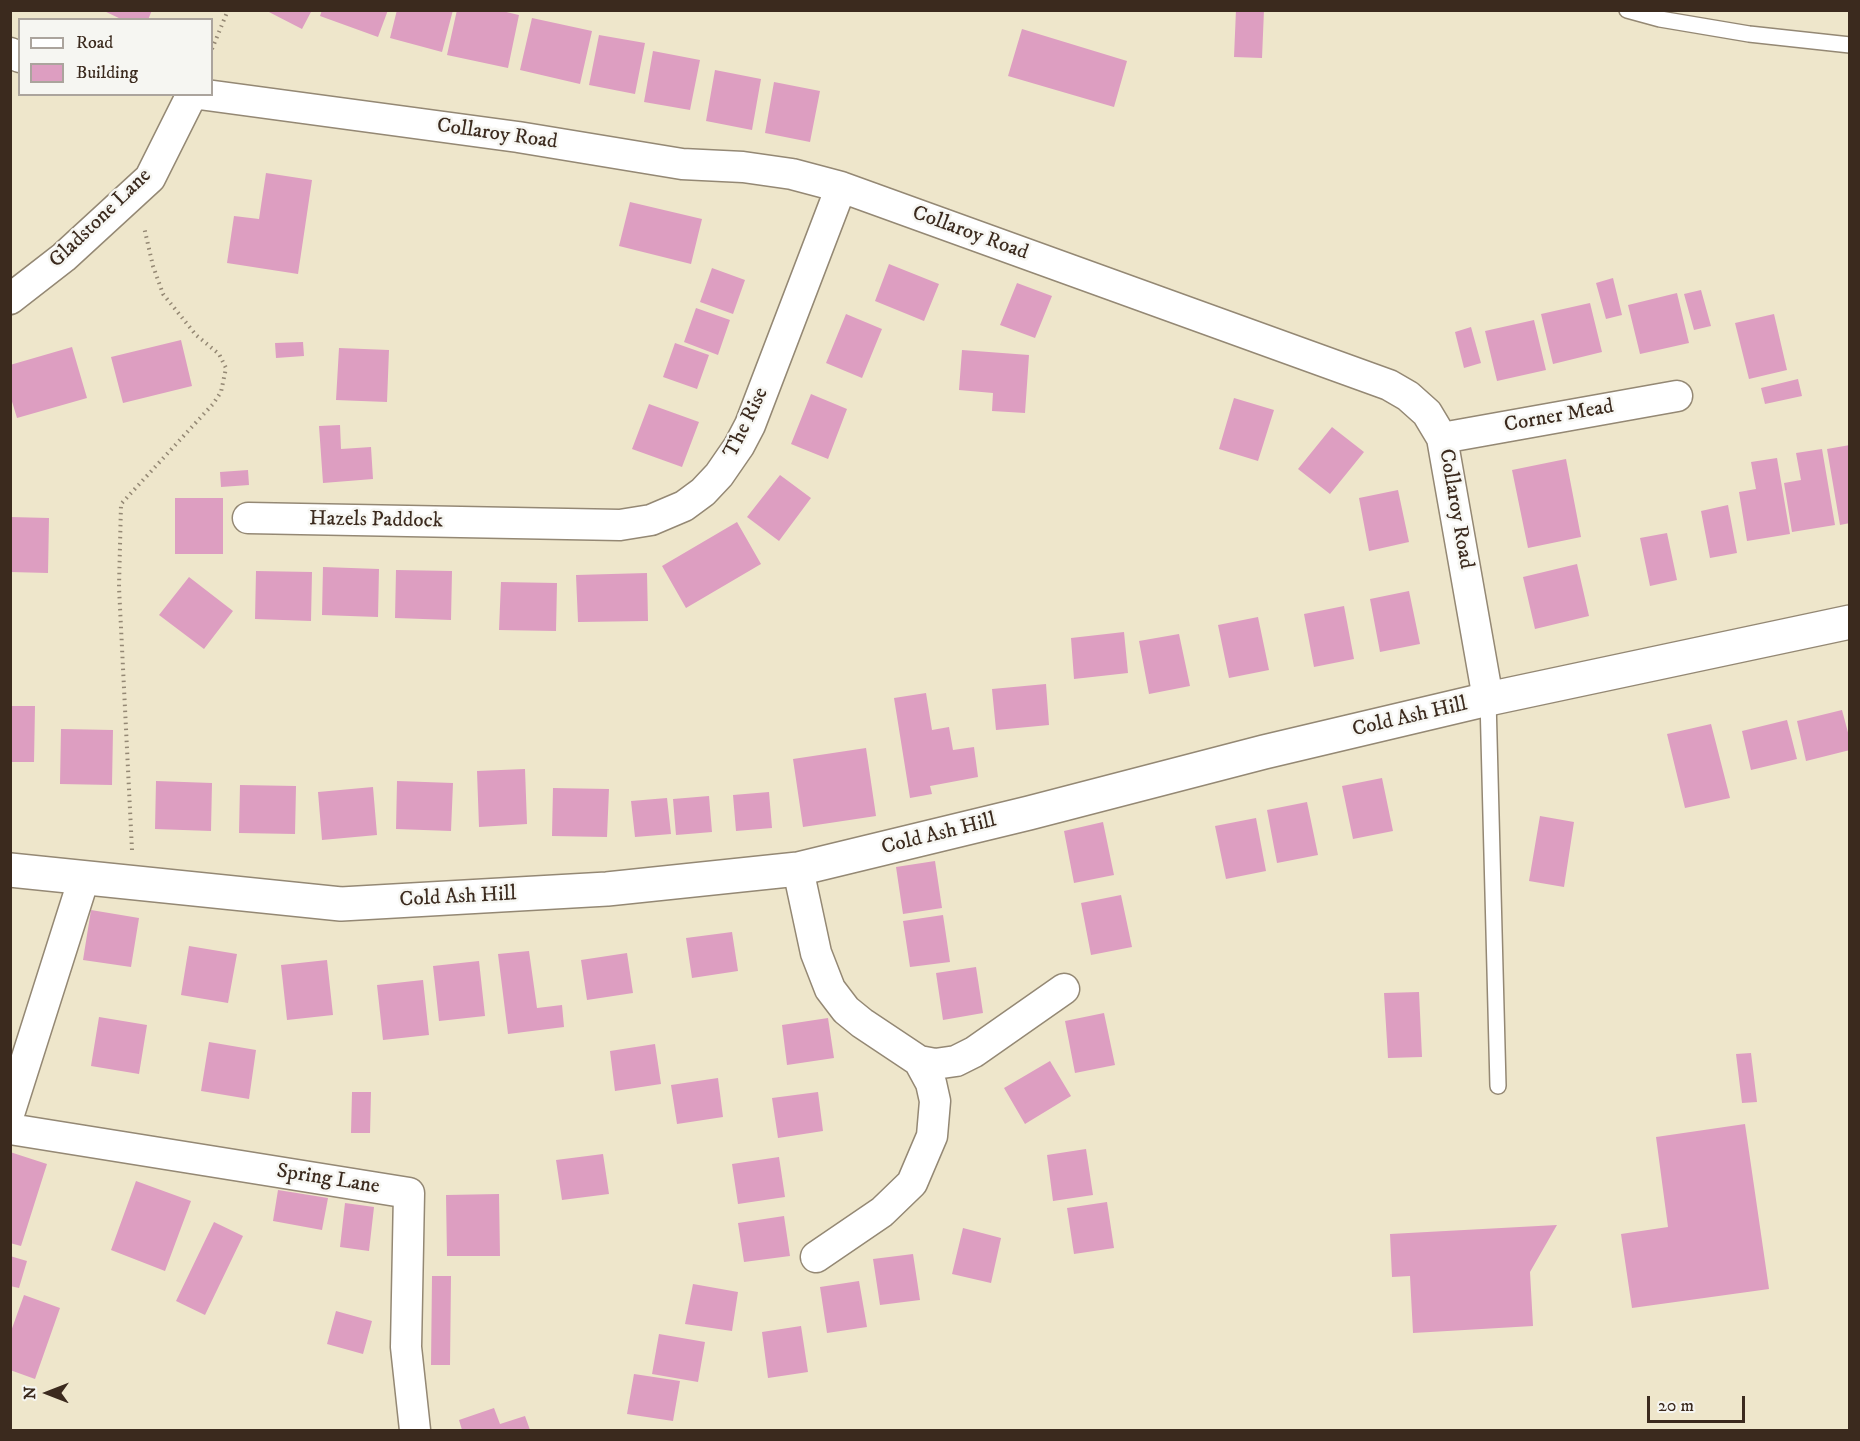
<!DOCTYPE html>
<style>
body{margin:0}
#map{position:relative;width:1860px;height:1441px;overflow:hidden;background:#eee6cb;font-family:"IM FELL DW Pica",serif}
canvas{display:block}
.frame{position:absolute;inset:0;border:12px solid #3b2a1e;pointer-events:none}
.legend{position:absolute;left:18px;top:18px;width:195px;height:78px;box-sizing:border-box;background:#f6f6f2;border:2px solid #aba49d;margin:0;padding:8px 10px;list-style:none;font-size:18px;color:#3b2a1e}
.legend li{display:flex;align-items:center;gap:12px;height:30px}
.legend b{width:30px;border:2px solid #aba49d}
.north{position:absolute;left:18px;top:1363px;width:60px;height:60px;-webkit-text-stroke:4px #f6f6f2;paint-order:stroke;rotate:270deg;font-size:16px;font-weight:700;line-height:24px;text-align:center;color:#3b2a1e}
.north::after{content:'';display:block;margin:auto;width:21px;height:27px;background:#3b2a1e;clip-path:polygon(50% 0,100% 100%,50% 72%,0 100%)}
.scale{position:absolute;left:1647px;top:1396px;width:98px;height:27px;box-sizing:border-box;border:3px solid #3b2a1e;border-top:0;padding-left:8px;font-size:18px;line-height:21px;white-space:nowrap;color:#3b2a1e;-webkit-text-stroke:4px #f6f6f2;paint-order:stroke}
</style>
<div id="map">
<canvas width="1860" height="1441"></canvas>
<div class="frame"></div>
<ul class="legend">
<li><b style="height:8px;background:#fff"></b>Road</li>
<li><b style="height:16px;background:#dd9ec1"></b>Building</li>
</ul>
<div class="north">N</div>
<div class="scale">20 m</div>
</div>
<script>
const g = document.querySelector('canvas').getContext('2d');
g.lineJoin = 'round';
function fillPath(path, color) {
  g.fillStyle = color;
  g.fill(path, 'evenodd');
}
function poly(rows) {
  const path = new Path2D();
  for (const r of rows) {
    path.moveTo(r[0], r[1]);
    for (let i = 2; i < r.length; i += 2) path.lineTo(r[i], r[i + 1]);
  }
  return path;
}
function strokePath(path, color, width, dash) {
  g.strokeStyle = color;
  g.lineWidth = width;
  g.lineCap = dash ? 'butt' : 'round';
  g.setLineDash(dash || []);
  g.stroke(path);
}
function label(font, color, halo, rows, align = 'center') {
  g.font = font + ' "IM FELL DW Pica",serif';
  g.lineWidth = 5;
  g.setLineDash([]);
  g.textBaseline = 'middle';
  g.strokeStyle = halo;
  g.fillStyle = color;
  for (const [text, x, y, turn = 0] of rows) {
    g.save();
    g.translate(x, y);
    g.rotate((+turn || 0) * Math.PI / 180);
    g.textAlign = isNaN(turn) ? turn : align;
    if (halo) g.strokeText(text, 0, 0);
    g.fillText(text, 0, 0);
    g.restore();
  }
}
const building = poly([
 [102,10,152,10,148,20,123,20],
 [265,10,312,10,302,29],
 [322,10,388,10,378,37,320,16],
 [397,10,453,10,442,52,390,38],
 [457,10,498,10,519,15,508,68,447,55],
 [1236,10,1264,10,1262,58,1234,57],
 [532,18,592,31,580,84,520,70],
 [1022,29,1127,61,1114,107,1008,76],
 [599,35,645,43,635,94,589,85],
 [653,51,700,60,690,110,644,102],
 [715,70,761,79,752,130,706,121],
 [774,82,820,91,810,142,765,133],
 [266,173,312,180,298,274,227,263,234,216,259,219],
 [630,202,702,219,691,264,619,246],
 [889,264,939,284,924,321,875,301],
 [712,268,745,280,733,314,700,302],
 [1613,278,1622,315,1606,319,1596,283],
 [1017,283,1052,296,1035,338,1000,325],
 [1701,290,1711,326,1694,330,1684,294],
 [1677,293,1689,343,1640,354,1628,305],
 [1590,303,1602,352,1553,364,1541,314],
 [696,308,730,320,718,355,684,342],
 [846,314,882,329,862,378,826,363],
 [1774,314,1787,370,1749,379,1735,323],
 [1534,320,1546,370,1497,381,1485,331],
 [1471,327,1481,363,1464,368,1455,332],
 [181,340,192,386,123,403,111,357],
 [303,342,304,356,276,358,275,343],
 [675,343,709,355,697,389,663,377],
 [72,347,87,398,17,418,10,395,10,365],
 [339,348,389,350,387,402,336,400],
 [962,350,1029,355,1025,413,992,411,993,393,959,390],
 [1798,379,1802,396,1765,404,1761,388],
 [811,394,847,409,828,459,791,444],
 [1234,398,1274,410,1258,461,1219,449],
 [649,404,699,422,682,467,632,449],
 [340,425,341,449,371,447,373,479,323,483,319,426],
 [1332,427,1364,452,1330,494,1298,469],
 [1850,445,1850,523,1840,525,1827,449],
 [1822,449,1835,525,1792,532,1784,483,1801,480,1796,453],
 [1777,458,1790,534,1747,541,1739,492,1756,489,1751,462],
 [1566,459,1581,537,1528,548,1512,470],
 [248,470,249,485,221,487,220,472],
 [780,475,811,498,779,541,747,517],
 [1398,490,1409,542,1369,551,1359,498],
 [175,498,223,498,223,554,175,554],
 [1728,505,1737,553,1710,558,1701,511],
 [10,517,49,518,48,573,10,572],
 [737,522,761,564,686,608,662,566],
 [1667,533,1677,580,1650,586,1640,538],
 [1577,564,1589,616,1535,629,1523,577],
 [323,567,379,569,378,617,322,615],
 [396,570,452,571,451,620,395,618],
 [256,571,312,572,311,621,255,619],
 [647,573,648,621,578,622,576,575],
 [189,577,233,611,204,649,159,615],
 [501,582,557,583,556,631,499,630],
 [1409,591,1420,644,1380,652,1370,599],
 [1344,606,1354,659,1314,667,1304,614],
 [1258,617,1269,670,1229,678,1218,625],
 [1124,632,1128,673,1074,679,1071,638],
 [1179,634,1190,686,1149,694,1139,641],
 [1046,684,1049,725,996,730,992,689],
 [926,693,932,730,949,727,953,750,974,747,978,777,930,786,932,794,910,798,894,698],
 [10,706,35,706,34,762,10,762],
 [1842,710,1850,740,1850,750,1806,761,1797,721],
 [1787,720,1797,759,1751,770,1742,731],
 [1711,724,1730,798,1685,808,1667,734],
 [61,729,113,730,112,785,60,784],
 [866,748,876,816,803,827,793,759],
 [525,769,527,824,479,827,477,771],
 [1382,778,1393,831,1353,839,1342,786],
 [156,781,212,783,211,831,155,829],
 [397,781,453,783,451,831,396,829],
 [240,785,296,786,295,834,239,833],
 [373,787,377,835,322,840,318,792],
 [553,788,609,789,607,837,552,836],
 [769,792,772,828,736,831,733,795],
 [709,796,712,832,676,835,673,799],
 [667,798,671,834,635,837,631,801],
 [1307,802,1318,855,1277,863,1267,810],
 [1540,816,1574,822,1564,887,1529,881],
 [1256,818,1266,871,1226,879,1215,826],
 [1103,822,1114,875,1074,883,1064,831],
 [935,861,942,908,903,914,896,867],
 [1121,895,1132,947,1091,955,1081,903],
 [91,910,139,918,131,967,83,960],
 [943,915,950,962,910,967,903,921],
 [732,932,738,971,692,978,686,938],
 [189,946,237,954,228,1003,181,995],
 [529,951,537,1008,562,1005,564,1027,508,1034,498,954],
 [627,953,633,993,587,1000,581,960],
 [327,960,333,1015,287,1020,281,965],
 [479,961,485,1016,439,1021,433,966],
 [976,967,983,1013,943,1020,936,973],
 [423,980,429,1035,383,1040,377,985],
 [1419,992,1422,1057,1388,1058,1384,993],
 [1104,1013,1115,1065,1075,1073,1065,1021],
 [99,1017,147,1025,139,1074,91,1066],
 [828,1018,834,1058,787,1065,782,1025],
 [209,1042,256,1050,249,1099,201,1091],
 [655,1044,661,1084,615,1091,610,1051],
 [1751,1053,1757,1102,1742,1103,1736,1054],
 [1050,1061,1071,1096,1025,1124,1004,1088],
 [718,1078,723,1117,677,1124,671,1085],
 [352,1092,371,1092,370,1133,351,1133],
 [818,1092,823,1131,778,1138,772,1098],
 [1745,1124,1769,1289,1632,1308,1621,1234,1668,1227,1656,1137],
 [1086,1149,1093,1195,1053,1201,1047,1155],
 [10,1152,47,1164,21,1246,10,1243],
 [603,1154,609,1194,562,1200,556,1160],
 [779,1157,785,1197,738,1204,732,1164],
 [136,1181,191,1201,165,1271,111,1250],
 [278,1190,328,1198,322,1230,273,1221],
 [499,1194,500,1256,447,1256,446,1195],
 [1107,1202,1114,1248,1074,1254,1067,1208],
 [345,1203,374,1207,369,1251,340,1247],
 [784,1216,790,1256,744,1262,738,1223],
 [214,1222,243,1236,205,1315,176,1301],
 [1557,1225,1530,1272,1533,1326,1413,1333,1410,1276,1392,1277,1390,1234],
 [963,1228,1001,1238,991,1283,952,1274],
 [913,1254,920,1300,880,1305,873,1259],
 [10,1256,27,1261,19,1288,10,1286],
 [432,1276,451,1276,450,1365,431,1365],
 [859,1281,867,1327,827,1333,820,1287],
 [693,1284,738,1292,732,1331,685,1324],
 [24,1295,60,1308,35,1379,10,1370,10,1334],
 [336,1311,372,1321,363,1354,327,1344],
 [801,1326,808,1372,768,1378,762,1332],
 [659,1334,705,1342,698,1382,652,1374],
 [634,1374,680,1381,673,1421,627,1414],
 [494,1408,500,1424,525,1416,530,1430,462,1430,459,1420]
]);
const path = poly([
 [212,49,228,10],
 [132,850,119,587,121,504,213,404,221,392,226,368,219,354,196,335,163,294,153,266,144,227]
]);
const service = poly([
 [1627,10,1660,19,1749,34,1850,45],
 [1488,699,1498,1086]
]);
const minor = poly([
 [10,53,20,57],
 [199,94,518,137,682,164,743,167,792,174,841,187,1389,385,1408,396,1427,413,1442,438,1488,699],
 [10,299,64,257,150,178,192,94],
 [1442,438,1677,396],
 [248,518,620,525,651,520,684,506,703,492,719,475,739,446,750,425,841,187],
 [798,869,816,953,830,989,846,1010,862,1023,919,1061,931,1083,935,1101,932,1136,912,1183,882,1212,816,1257],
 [919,1061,935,1064,956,1061,974,1052,1064,989],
 [10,1111,84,878],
 [10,1129,409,1193,406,1347,415,1430]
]);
const tertiary = poly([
 [10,870,341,904,607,889,798,869,1029,813,1264,752,1488,699,1850,622]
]);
const streetNames = [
 ["Collaroy Road",497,135,8],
 ["Gladstone Lane",101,219,-44],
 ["Collaroy Road",970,234,20],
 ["Corner Mead",1559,417,-10],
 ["The Rise",747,423,-64],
 ["Collaroy Road",1455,509,80],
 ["Hazels Paddock",376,521,1],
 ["Cold Ash Hill",1410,718,-13],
 ["Cold Ash Hill",939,835,-14],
 ["Cold Ash Hill",458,898,-3],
 ["Spring Lane",328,1180,9]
];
fillPath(building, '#dd9ec1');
strokePath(service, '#948874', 18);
strokePath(minor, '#948874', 33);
strokePath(tertiary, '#948874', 36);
strokePath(path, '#948874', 4, [1.5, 4.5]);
strokePath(service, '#fff', 15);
strokePath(minor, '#fff', 30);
strokePath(tertiary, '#fff', 33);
label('21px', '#3b2a1e', '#f6f6f2', streetNames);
</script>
